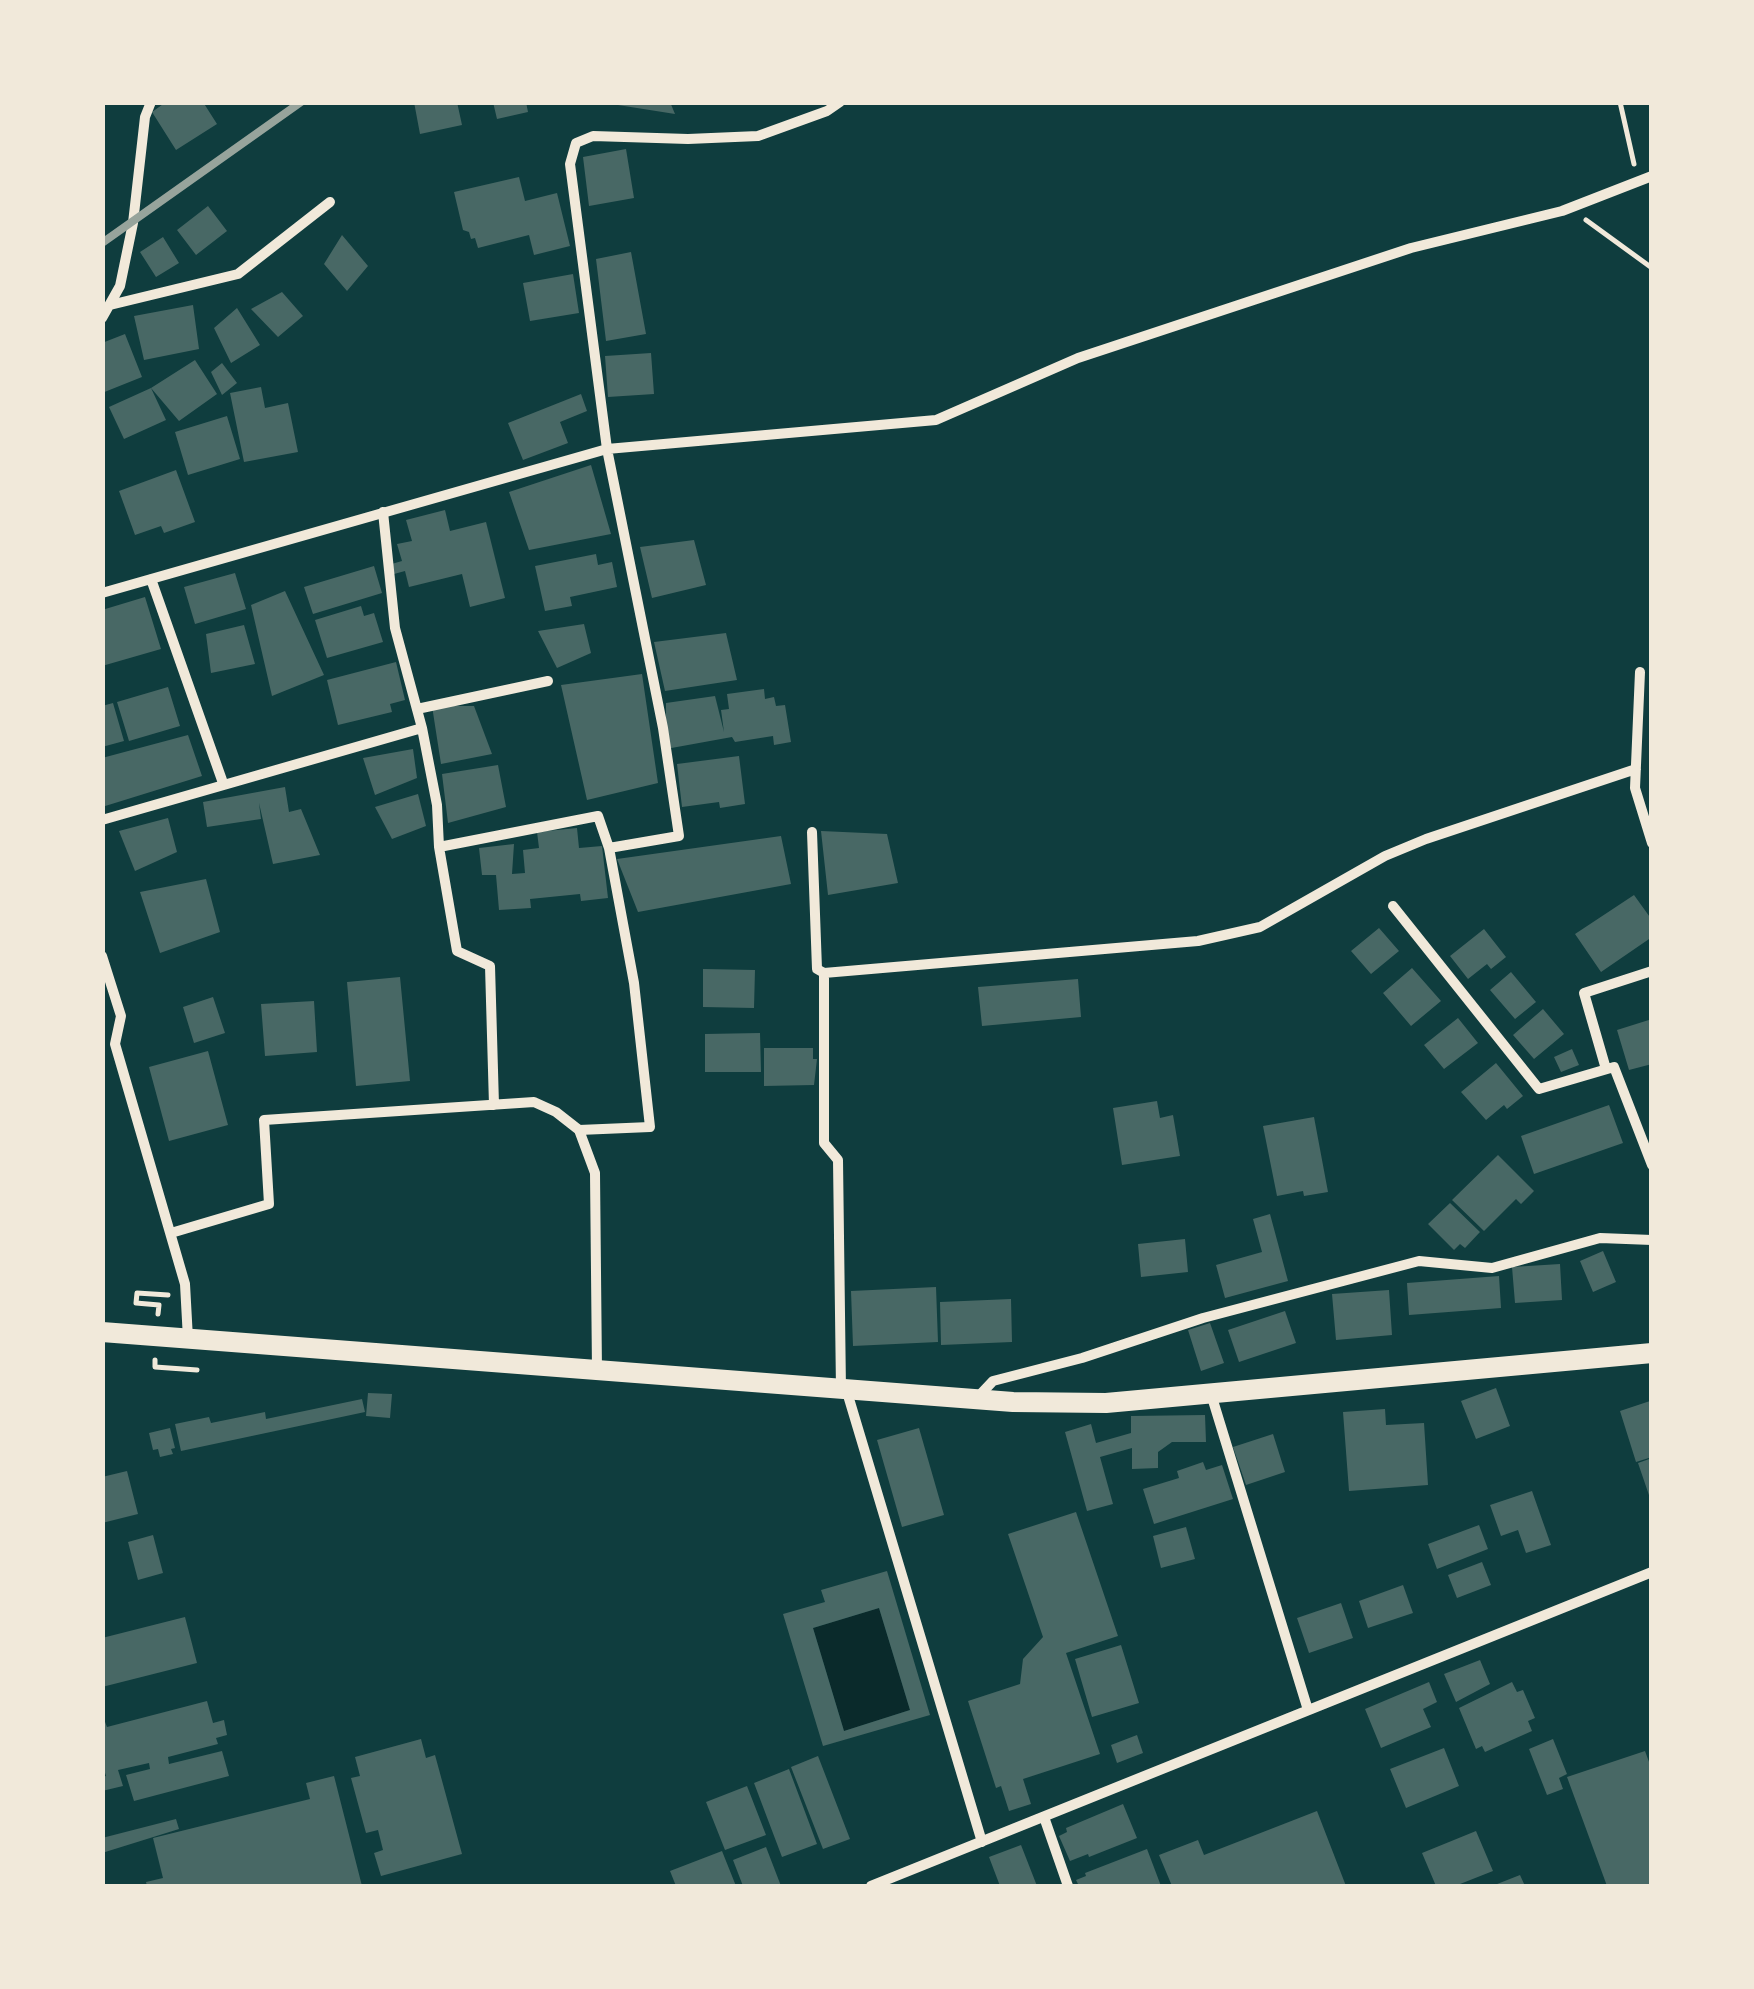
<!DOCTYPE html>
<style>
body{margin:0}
#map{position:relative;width:1754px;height:1989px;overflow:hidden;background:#0f3d3e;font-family:"Sofia Sans Condensed",sans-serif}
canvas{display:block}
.frame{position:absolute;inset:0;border:105px solid #f1e9da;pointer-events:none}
</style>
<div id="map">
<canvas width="1754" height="1989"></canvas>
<div class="frame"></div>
</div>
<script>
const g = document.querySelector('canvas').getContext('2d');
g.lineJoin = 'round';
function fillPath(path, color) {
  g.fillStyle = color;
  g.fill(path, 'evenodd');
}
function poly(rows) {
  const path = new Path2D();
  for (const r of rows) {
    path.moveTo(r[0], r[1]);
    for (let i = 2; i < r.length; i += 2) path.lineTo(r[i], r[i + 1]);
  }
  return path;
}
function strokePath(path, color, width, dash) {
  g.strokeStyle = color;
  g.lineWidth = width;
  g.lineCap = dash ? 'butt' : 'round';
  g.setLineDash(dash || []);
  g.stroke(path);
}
const water = poly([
 [879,1608,910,1710,844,1731,813,1628]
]);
const building = poly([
 [166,102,203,102,217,124,176,150,152,112],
 [414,102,457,102,462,125,420,134],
 [493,102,526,102,528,112,497,119],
 [618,102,670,102,675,114,618,105],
 [626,149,634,198,589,206,583,157],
 [519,177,525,201,557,193,570,246,534,255,529,235,478,248,475,238,471,239,469,232,463,230,454,192],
 [208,206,227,231,196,255,177,230],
 [342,235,368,266,347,291,324,264],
 [163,237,179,263,156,277,140,252],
 [631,252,646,334,606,341,596,259],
 [573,274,579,313,530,321,523,283],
 [282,292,303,316,278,337,251,309],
 [193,305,199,349,144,360,134,316],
 [237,308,260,345,231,363,214,328],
 [125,334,142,377,102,393,102,343],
 [651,353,654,394,608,397,605,356],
 [195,360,217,394,179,421,151,388],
 [222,363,237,383,222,395,211,372],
 [261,387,265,408,288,403,298,452,244,462,230,393],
 [151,388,166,420,124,439,109,407],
 [581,394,587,411,560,422,568,443,523,460,508,423],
 [227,416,240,459,188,475,175,432],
 [591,465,611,534,529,550,509,492],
 [176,470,195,522,164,533,161,526,135,535,119,491],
 [445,510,450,531,486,522,505,598,470,607,462,574,409,587,405,571,394,574,388,565,402,561,397,544,412,541,406,520],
 [694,540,706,585,652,598,640,547],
 [596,554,598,565,612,562,617,587,570,597,572,606,545,611,535,566],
 [374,566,382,593,313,614,304,587],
 [235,573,246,609,195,624,184,587],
 [285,591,324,675,272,696,251,605],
 [145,597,161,649,102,666,102,610],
 [361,606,364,616,374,613,383,642,327,658,315,620],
 [584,624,591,653,557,668,538,631],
 [244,625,255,664,211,673,206,634],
 [726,633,737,680,665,691,654,642],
 [396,662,405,700,390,704,392,712,338,725,327,680],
 [642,674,658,783,587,800,561,685],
 [168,687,180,726,129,741,117,702],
 [764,689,765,699,774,697,776,706,785,705,791,742,774,745,773,736,735,742,732,737,666,749,666,703,715,696,724,732,721,710,729,709,727,694],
 [113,703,124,741,102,747,102,706],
 [432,706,474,706,492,754,441,764],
 [188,735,202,776,102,807,102,758],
 [413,749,417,778,375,795,363,758],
 [739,756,745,804,720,808,719,802,682,807,677,764],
 [498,765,506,807,448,823,442,774],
 [285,787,289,812,301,809,320,855,273,864,259,803,261,819,207,827,203,802],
 [418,794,426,826,392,839,375,807],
 [168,818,177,852,135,871,119,831],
 [577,828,579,848,602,846,608,898,581,901,580,894,530,899,531,908,499,910,496,875,482,875,479,848,514,844,512,874,525,873,523,850,539,848,537,832],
 [821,831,887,834,898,883,828,895],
 [781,836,791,884,638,912,617,859],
 [206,879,220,932,160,953,140,892],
 [1634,895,1652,920,1652,937,1601,972,1575,934],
 [1379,928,1399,951,1371,974,1351,951],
 [1484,929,1506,957,1491,969,1487,964,1468,979,1450,956],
 [1412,968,1441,1001,1411,1026,1383,993],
 [703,969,755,970,754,1008,703,1007],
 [1511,972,1536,1002,1515,1019,1490,990],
 [400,977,410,1081,356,1086,347,982],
 [1078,979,1081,1017,982,1026,978,987],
 [213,997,225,1033,194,1043,183,1007],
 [314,1001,317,1052,265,1056,261,1004],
 [1543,1009,1564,1034,1534,1059,1513,1035],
 [1458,1018,1478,1043,1444,1069,1424,1045],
 [1652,1019,1652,1064,1629,1070,1617,1030],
 [760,1033,761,1072,705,1072,705,1034],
 [764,1048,813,1048,813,1059,817,1059,814,1085,764,1086],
 [1572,1049,1579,1065,1561,1072,1554,1057],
 [208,1051,228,1125,169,1141,149,1067],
 [1496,1063,1523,1096,1507,1109,1504,1105,1486,1120,1461,1092],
 [1157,1101,1160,1118,1173,1115,1180,1156,1122,1165,1113,1108],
 [1609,1105,1623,1143,1534,1174,1521,1136],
 [1314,1117,1328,1192,1304,1196,1303,1191,1277,1196,1263,1126],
 [1498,1155,1534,1191,1521,1204,1516,1199,1484,1231,1452,1200],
 [1450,1203,1480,1232,1465,1248,1460,1244,1454,1250,1428,1224],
 [1270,1214,1288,1281,1225,1298,1216,1265,1262,1252,1253,1219],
 [1185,1239,1188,1272,1141,1277,1138,1244],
 [1603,1251,1616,1282,1593,1292,1580,1261],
 [1560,1264,1562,1300,1515,1303,1512,1267],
 [1499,1276,1501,1308,1409,1315,1407,1283],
 [936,1287,938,1342,853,1346,851,1291],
 [1389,1290,1392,1335,1336,1340,1332,1294],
 [1011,1299,1012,1342,941,1345,940,1302],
 [1285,1311,1296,1343,1239,1362,1228,1330],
 [1210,1323,1224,1363,1201,1371,1188,1330],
 [1496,1388,1510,1426,1476,1439,1461,1401],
 [368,1393,392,1394,390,1418,366,1416],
 [362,1399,365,1412,181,1451,175,1424,209,1417,211,1423,265,1412,266,1419],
 [1650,1401,1652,1457,1636,1462,1620,1411],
 [1385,1409,1386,1425,1424,1423,1428,1485,1349,1491,1343,1412],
 [1205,1415,1206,1442,1172,1442,1158,1452,1158,1468,1132,1469,1132,1448,1100,1457,1113,1504,1087,1511,1065,1432,1091,1424,1096,1443,1131,1433,1131,1416],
 [170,1428,175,1448,171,1449,173,1454,160,1457,158,1449,153,1450,149,1433],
 [919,1428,944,1515,902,1527,877,1440],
 [1273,1434,1285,1472,1246,1485,1233,1447],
 [1652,1458,1652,1501,1651,1501,1638,1463],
 [1203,1462,1206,1470,1222,1465,1233,1499,1154,1524,1143,1489,1179,1478,1177,1471],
 [127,1471,138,1514,102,1523,102,1477],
 [1532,1491,1551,1545,1526,1553,1518,1530,1501,1536,1490,1505],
 [1076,1512,1118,1636,1066,1653,1100,1754,1023,1779,1031,1804,1009,1811,1001,1786,996,1788,968,1701,1020,1684,1023,1659,1043,1637,1008,1534],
 [1479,1525,1488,1549,1437,1569,1428,1544],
 [1186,1527,1195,1559,1161,1568,1153,1536],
 [153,1535,163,1573,138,1580,128,1542],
 [1482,1562,1491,1585,1457,1598,1448,1575],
 [887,1571,930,1715,823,1746,783,1614,825,1602,821,1590],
 [879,1608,910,1710,844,1731,813,1628],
 [1403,1585,1413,1613,1368,1628,1359,1601],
 [1341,1603,1353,1638,1309,1653,1297,1618],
 [185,1617,197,1663,102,1687,102,1638],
 [1121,1645,1139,1703,1092,1717,1075,1659],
 [1480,1660,1490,1684,1456,1702,1444,1674],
 [1429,1682,1437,1702,1423,1709,1431,1727,1381,1748,1365,1709],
 [1512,1682,1517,1692,1523,1690,1535,1718,1528,1721,1532,1731,1485,1752,1482,1746,1476,1749,1459,1708],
 [207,1701,213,1723,224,1720,227,1735,216,1738,218,1744,168,1757,169,1764,222,1751,229,1776,134,1801,126,1775,150,1769,149,1763,118,1770,123,1786,102,1791,102,1777,106,1776,102,1763,102,1714,107,1727],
 [1137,1735,1143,1753,1117,1763,1111,1745],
 [421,1739,426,1758,435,1755,462,1854,381,1876,374,1853,383,1850,378,1830,366,1833,351,1778,360,1776,355,1757],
 [1553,1739,1567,1774,1559,1778,1563,1789,1547,1795,1529,1749],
 [1444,1748,1459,1786,1406,1808,1390,1769],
 [1645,1751,1652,1770,1652,1886,1607,1886,1567,1777],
 [818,1756,850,1839,823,1849,791,1767],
 [789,1769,817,1844,782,1857,754,1783],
 [334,1776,362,1886,147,1886,146,1882,163,1878,153,1838,310,1799,306,1783],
 [747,1786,766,1835,725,1850,706,1802],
 [1123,1804,1137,1838,1089,1857,1088,1854,1070,1861,1059,1836,1067,1832,1066,1828],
 [1317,1811,1346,1886,1172,1886,1159,1855,1198,1840,1204,1855],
 [176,1819,179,1829,102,1853,102,1838],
 [1476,1831,1493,1871,1455,1886,1436,1886,1422,1853],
 [1021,1845,1037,1886,1000,1886,989,1857],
 [766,1847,781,1886,743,1886,733,1860],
 [1147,1849,1161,1886,1079,1886,1076,1880,1086,1876,1085,1873],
 [722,1851,736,1886,676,1886,670,1871],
 [1520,1875,1525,1886,1492,1886]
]);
const path = poly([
 [1620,102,1634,164],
 [1586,220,1652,268],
 [158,1314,159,1305,136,1303,137,1293,168,1295],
 [155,1360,155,1367,197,1370]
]);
const minor = poly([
 [110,305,238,274,330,202],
 [102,318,120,286,133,223,145,117,151,102],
 [383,512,395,628,422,728,437,805,439,847,457,951,490,966,494,1105],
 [151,579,223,783],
 [102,593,607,449,936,420,1078,358,1411,248,1562,211,1652,176],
 [1640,672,1635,788,1652,843],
 [417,709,548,681],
 [102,820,422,728],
 [812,832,817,969,824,973],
 [439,847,598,816,609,848],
 [1393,906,1539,1089,1614,1067,1652,1165],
 [102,956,121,1016,115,1044,185,1284,188,1339],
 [1606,1069,1584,993,1652,971],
 [171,1233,269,1204,264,1120,534,1102,556,1112,579,1130],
 [597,1371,595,1173,579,1130,650,1127,634,983,609,848,679,836,663,728,607,449,570,164,576,143,593,136,688,139,758,136,827,111,840,102],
 [841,1390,838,1160,824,1143,824,973,1198,941,1260,927,1385,856,1426,839,1636,769],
 [847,1392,982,1842],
 [1211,1394,1308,1710],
 [976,1399,993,1381,1082,1358,1203,1318,1419,1261,1492,1268,1600,1238,1652,1240],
 [1044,1817,1068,1886],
 [871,1886,1652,1572]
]);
const trunk = poly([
 [102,1332,1013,1402,1106,1403,1652,1353]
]);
const rail = poly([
 [102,243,301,102]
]);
fillPath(water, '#0a2a2b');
fillPath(building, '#486865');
strokePath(path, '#f1e9da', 5);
strokePath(minor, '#f1e9da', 10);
strokePath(trunk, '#f1e9da', 20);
strokePath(rail, '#97a49c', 8);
</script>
